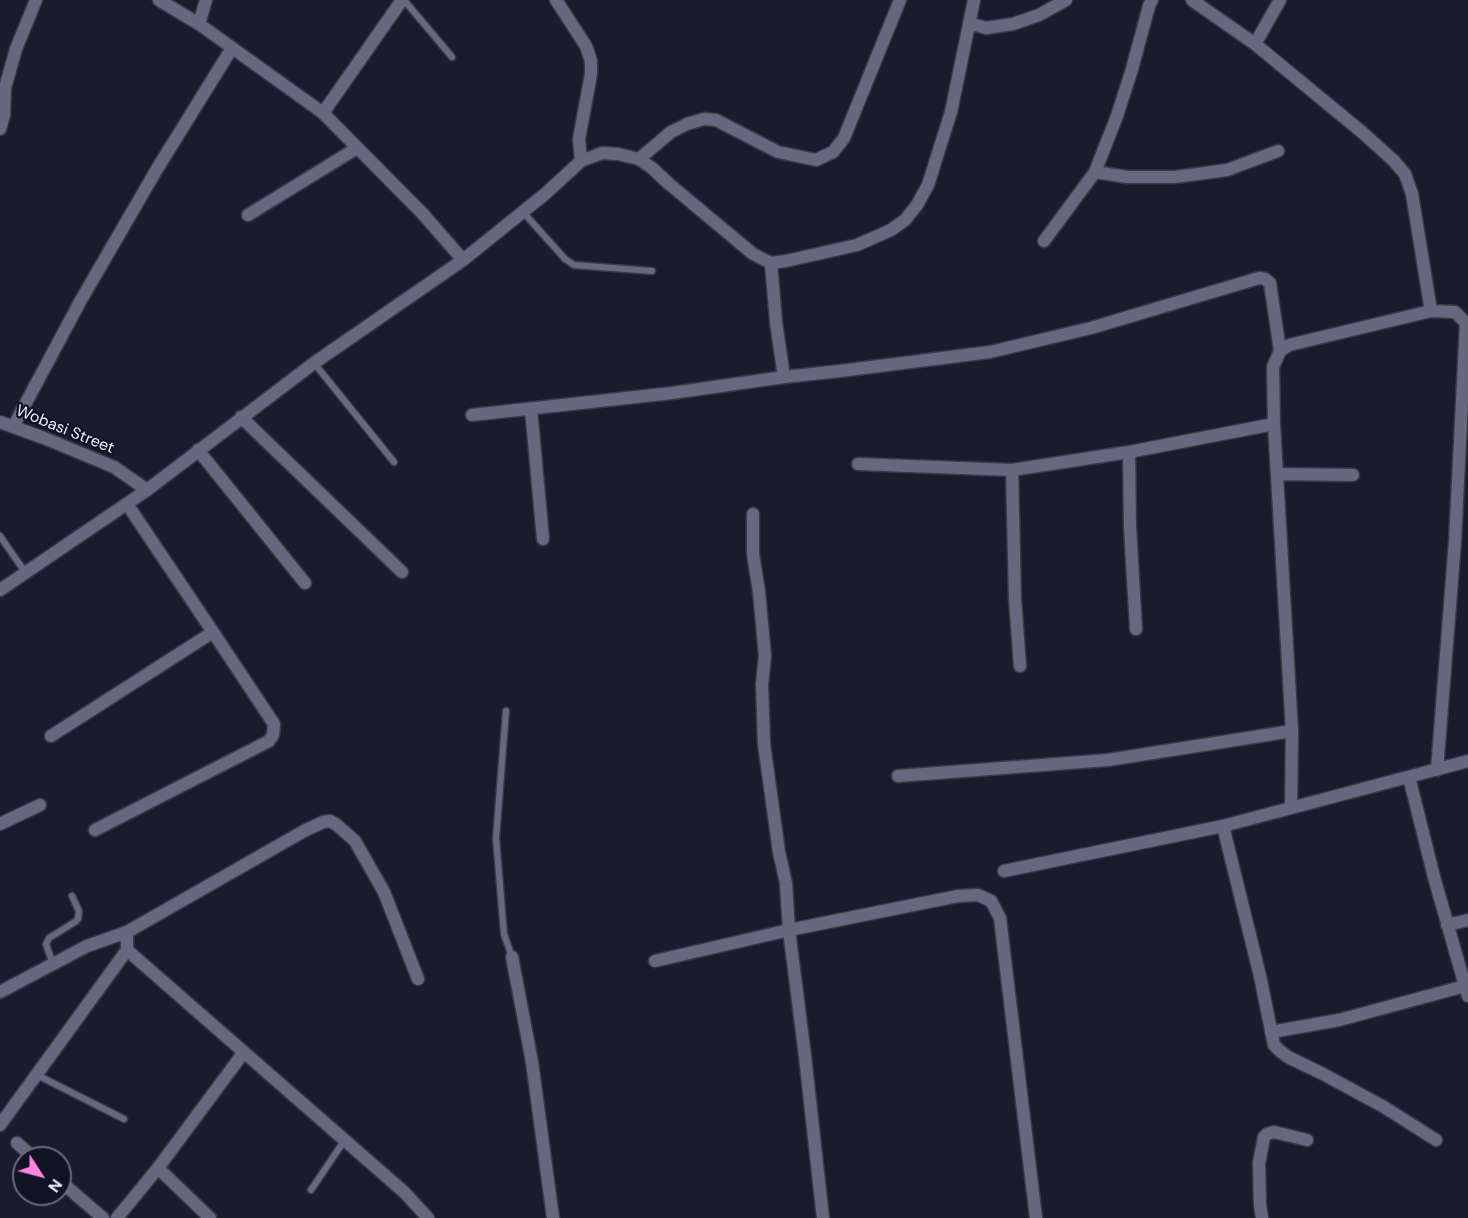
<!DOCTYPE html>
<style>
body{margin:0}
#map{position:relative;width:1468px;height:1218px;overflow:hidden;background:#1a1c2e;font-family:"DM Sans",sans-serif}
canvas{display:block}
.north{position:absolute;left:12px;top:1146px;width:60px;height:60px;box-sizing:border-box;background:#111324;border:2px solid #686a7a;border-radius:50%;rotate:126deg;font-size:16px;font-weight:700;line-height:24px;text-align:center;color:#ebedfa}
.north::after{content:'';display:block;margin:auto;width:21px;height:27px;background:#ff85df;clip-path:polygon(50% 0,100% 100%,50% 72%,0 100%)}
</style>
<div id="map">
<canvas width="1468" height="1218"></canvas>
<div class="north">N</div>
</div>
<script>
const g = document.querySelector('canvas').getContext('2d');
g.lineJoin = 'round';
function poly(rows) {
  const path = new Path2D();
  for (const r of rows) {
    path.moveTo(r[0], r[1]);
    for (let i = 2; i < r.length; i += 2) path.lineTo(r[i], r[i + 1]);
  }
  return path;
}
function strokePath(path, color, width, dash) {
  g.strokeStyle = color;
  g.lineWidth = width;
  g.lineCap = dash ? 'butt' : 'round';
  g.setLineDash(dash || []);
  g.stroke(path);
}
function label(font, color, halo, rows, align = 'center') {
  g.font = font + ' "DM Sans",sans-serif';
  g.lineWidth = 4.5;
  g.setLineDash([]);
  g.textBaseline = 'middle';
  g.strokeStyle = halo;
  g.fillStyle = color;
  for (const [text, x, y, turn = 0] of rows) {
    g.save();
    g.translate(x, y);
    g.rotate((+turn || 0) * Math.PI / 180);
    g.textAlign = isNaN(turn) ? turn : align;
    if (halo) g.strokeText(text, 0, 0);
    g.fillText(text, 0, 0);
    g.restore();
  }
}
const service = poly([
 [404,0,452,57],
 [523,212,565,259,574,265,652,271],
 [314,363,394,462],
 [0,536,25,572],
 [506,711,496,838,504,934,512,957],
 [53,964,46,944,49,938,75,922,78,919,79,911,72,896],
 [37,1075,124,1119],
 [311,1190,344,1141]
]);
const minor = poly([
 [159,0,199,24,323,113,423,214,463,260],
 [556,0,586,46,591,61,591,74,579,139,581,161],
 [1192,0,1255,44,1363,133,1394,161,1405,174,1412,194,1431,311],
 [969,23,986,28,1013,24,1039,15,1066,0],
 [199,24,206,0],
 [1255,44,1280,0],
 [323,113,402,0],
 [0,129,4,115,5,88,16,49,36,0],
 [639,159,671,132,687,124,704,119,716,120,778,152,816,160,833,152,844,138,900,0],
 [1095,172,1127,177,1175,177,1227,170,1278,151],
 [248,215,357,148],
 [1044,241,1095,172,1117,116,1132,69,1149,6,1152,0],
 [771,263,776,322,784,377],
 [531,409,543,539],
 [472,415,672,393,784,377,840,371,990,352,1091,328,1259,278,1265,279,1270,283,1280,351],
 [241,417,402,572],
 [0,422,44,438,114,467,147,490],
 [13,427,81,300,157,169,232,48],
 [198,450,305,583],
 [1129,452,1130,527,1136,629],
 [858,464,1012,470,1129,452,1274,424],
 [1012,470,1015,599,1020,666],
 [1277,474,1353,475],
 [753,514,753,554,759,592,765,656,762,684,764,744,779,852,786,883,789,930,805,1056,823,1218],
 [0,590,147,490,314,363,463,260,545,194,581,161,602,153,618,154,639,159,652,168,668,183,753,254,771,263,786,261,857,245,891,230,905,220,917,205,928,185,951,112,974,0],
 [51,736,213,632],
 [898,776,1108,760,1292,731],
 [1409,777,1434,877,1468,996],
 [1291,808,1292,731,1274,424,1273,367,1280,351,1289,345,1431,311,1455,312,1466,323,1455,541,1437,770],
 [0,824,40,805],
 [1223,826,1260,976,1274,1045,1279,1050,1288,1057,1323,1074,1384,1107,1436,1140],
 [95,830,269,741,273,735,274,724,213,632,127,504],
 [1004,871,1223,826,1468,761],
 [1447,925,1468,920],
 [127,950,404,1192,428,1218],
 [512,957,532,1062,553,1218],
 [655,961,789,930,958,896,978,895,991,901,1000,918,1036,1218],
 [0,992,87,946,127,932,304,831,323,822,330,821,337,825,355,841,384,892,418,979],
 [1271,1032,1339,1020,1465,986],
 [0,1125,127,950,127,932],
 [17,1143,34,1158],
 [158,1168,210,1218],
 [60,1181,103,1218],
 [117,1218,158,1168,244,1052],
 [1262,1218,1260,1205,1259,1163,1264,1137,1267,1134,1274,1132,1307,1140]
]);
const streetNames = [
 ["Wobasi Street",65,430,22]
];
strokePath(service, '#383948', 9);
strokePath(minor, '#383948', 15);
strokePath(service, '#65687e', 6);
strokePath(minor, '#65687e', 12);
label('16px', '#ebedfa', '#111324', streetNames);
</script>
